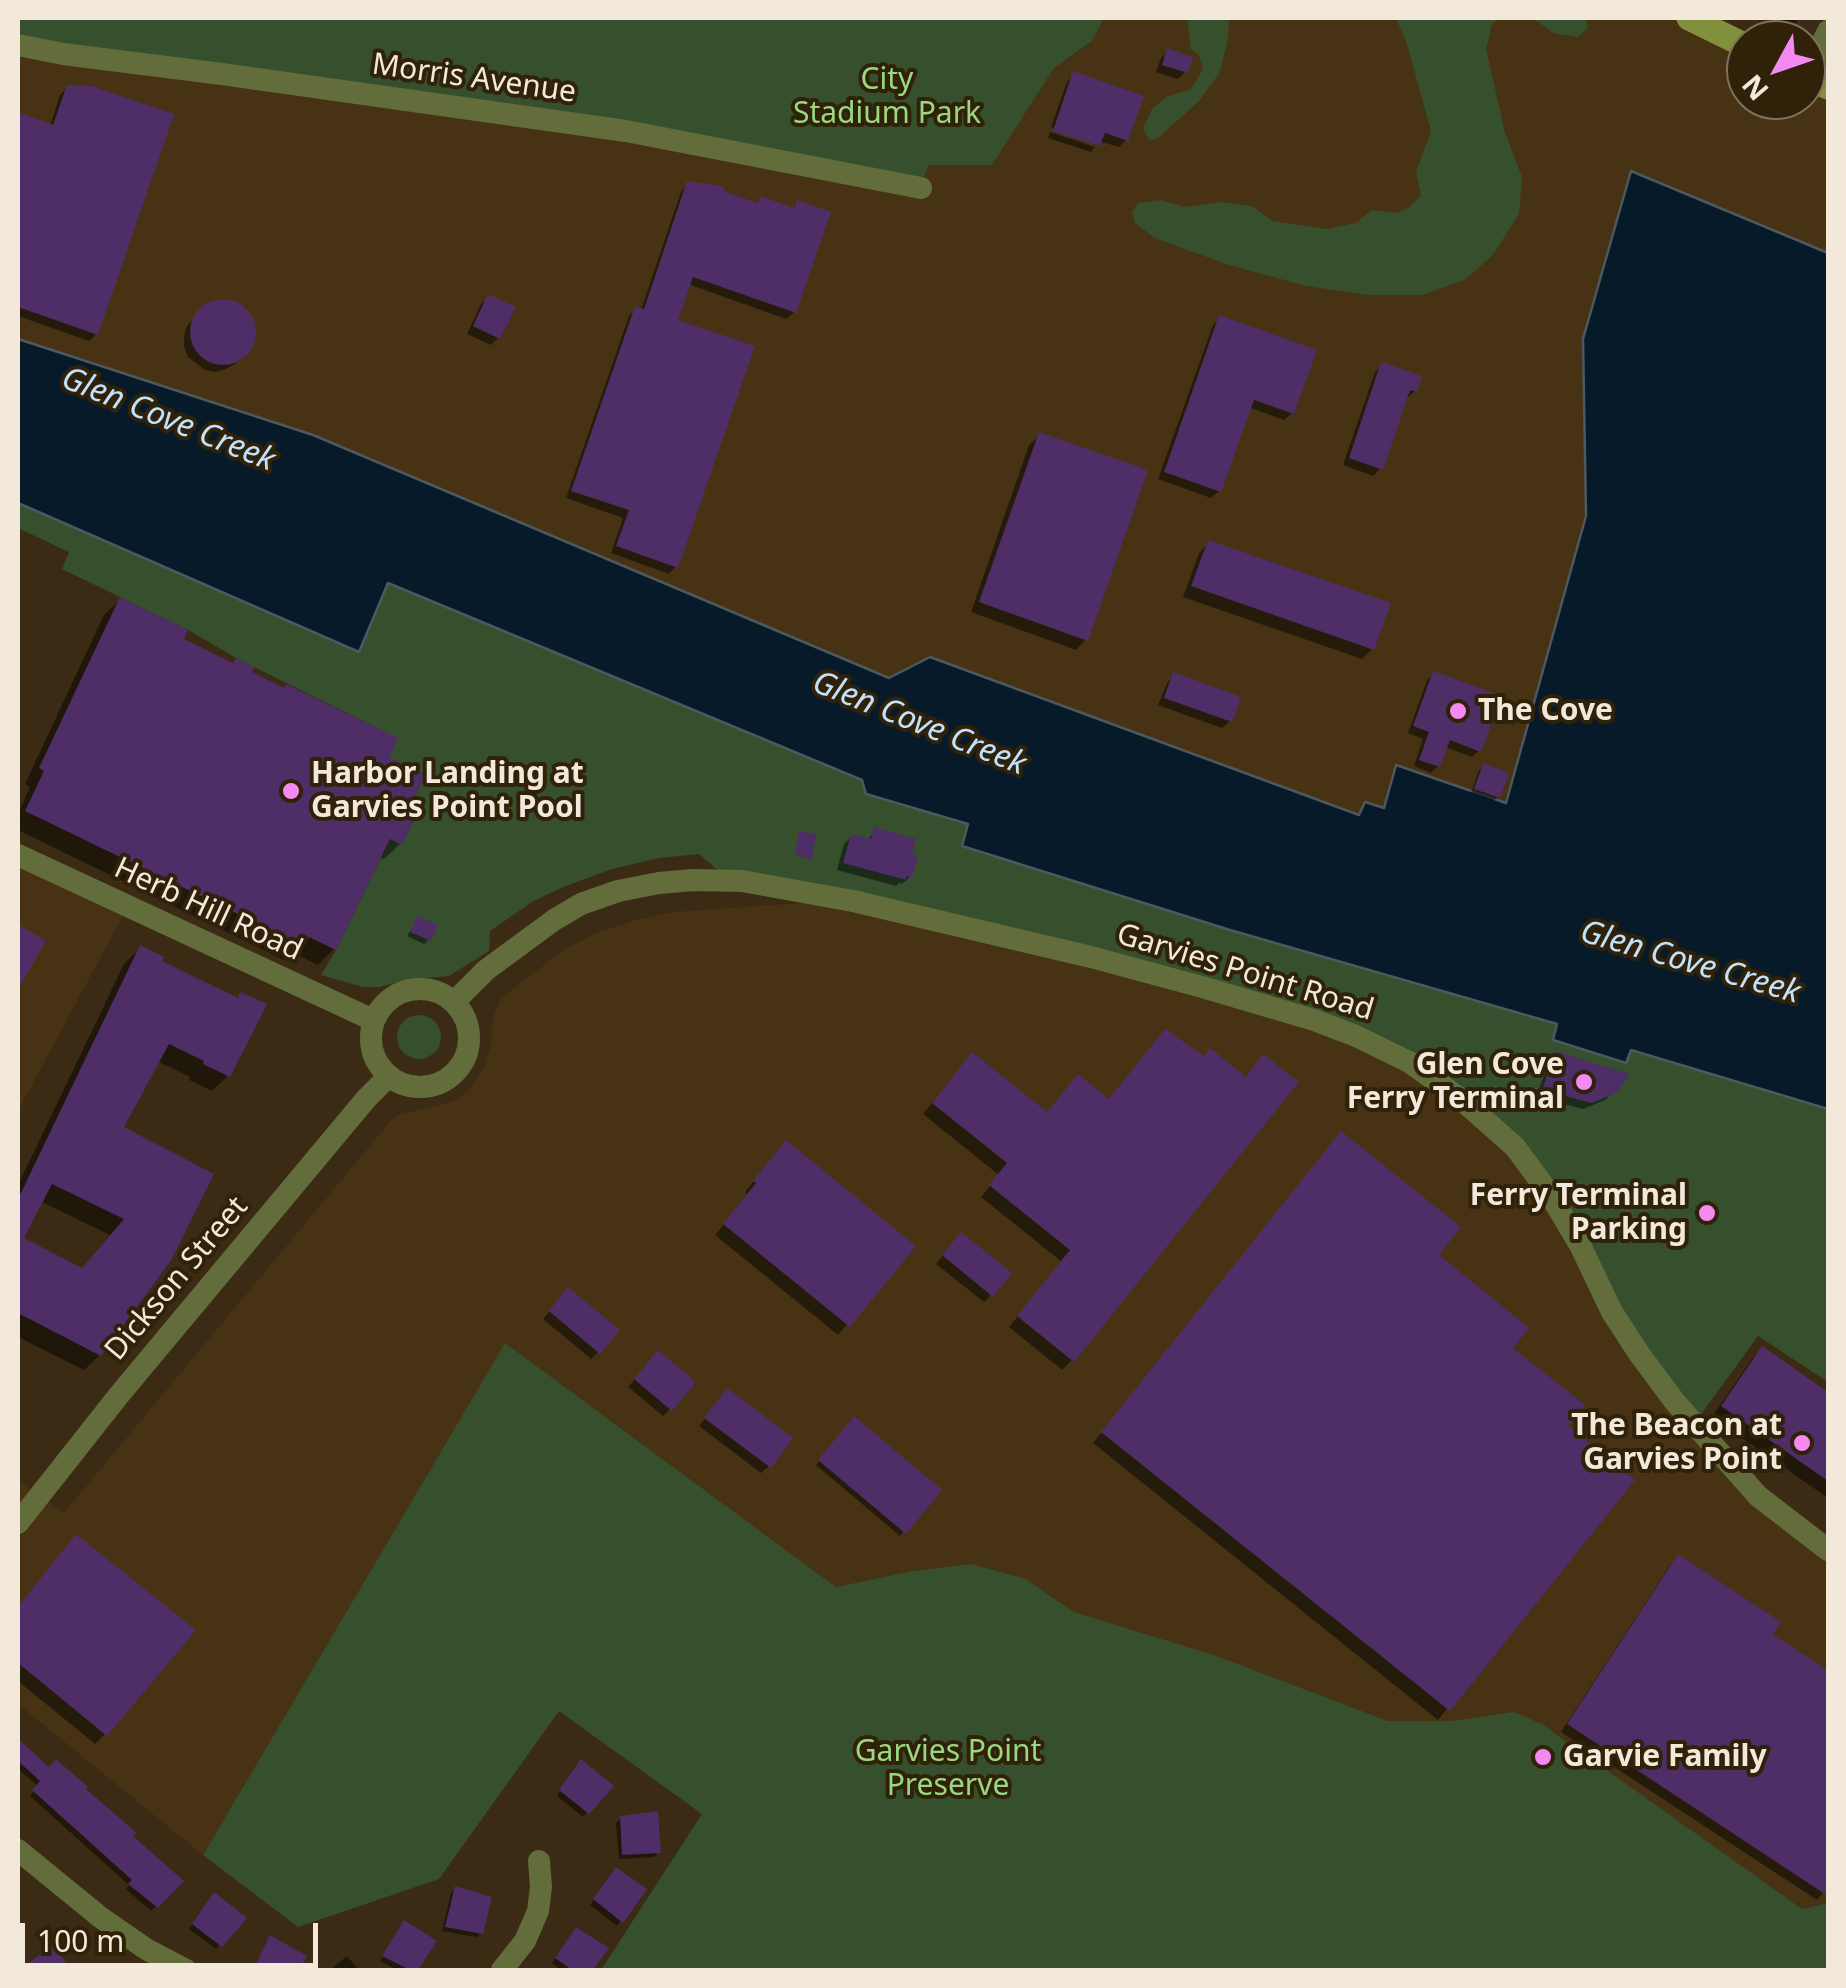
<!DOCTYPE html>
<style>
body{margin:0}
#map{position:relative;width:1846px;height:1988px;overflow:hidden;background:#3b2b14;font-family:"Noto Sans",sans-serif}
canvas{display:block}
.frame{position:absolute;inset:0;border:20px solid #f3e9db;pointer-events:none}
.north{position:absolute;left:1726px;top:20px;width:100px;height:100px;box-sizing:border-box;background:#302109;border:2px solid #7e715d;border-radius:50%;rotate:230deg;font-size:28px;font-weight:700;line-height:40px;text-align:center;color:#f3e9db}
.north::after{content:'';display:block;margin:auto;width:35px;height:45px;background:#f38af2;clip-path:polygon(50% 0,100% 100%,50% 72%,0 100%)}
.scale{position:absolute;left:20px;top:1923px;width:298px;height:45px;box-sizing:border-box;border:5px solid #f3e9db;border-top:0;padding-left:12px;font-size:30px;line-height:35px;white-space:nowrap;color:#f3e9db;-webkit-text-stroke:8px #302109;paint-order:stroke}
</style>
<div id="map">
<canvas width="1846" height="1988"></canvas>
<div class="frame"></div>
<div class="north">N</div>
<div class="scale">100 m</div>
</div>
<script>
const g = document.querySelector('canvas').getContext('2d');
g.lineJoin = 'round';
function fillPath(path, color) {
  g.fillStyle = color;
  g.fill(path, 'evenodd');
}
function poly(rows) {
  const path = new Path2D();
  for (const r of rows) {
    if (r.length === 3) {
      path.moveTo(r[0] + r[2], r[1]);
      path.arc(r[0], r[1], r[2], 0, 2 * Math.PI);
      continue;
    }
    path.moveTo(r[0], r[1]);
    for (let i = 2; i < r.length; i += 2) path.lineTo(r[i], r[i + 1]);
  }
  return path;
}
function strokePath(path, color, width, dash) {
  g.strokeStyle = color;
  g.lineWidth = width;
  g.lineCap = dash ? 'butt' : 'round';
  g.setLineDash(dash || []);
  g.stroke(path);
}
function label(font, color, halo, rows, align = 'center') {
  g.font = font + ' "Noto Sans",sans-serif';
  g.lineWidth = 8;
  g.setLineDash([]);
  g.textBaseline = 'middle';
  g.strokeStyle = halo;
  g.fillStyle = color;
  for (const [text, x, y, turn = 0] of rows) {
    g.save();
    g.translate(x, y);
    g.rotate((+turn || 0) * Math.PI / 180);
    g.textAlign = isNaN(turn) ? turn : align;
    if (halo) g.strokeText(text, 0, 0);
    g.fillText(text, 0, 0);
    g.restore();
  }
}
const built = poly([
 [1104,18,1695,18,1746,45,1746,100,1806,100,1806,77,1828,86,1828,253,1631,171,1583,339,1586,516,1506,803,1384,809,1360,816,930,657,889,678,313,435,18,339,18,45,929,165,992,165,1054,68,1092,41],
 [18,855,128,906,18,1111],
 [858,899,1364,1040,1514,1149,1675,1402,1828,1553,1828,1903,1802,1909,1542,1724,1514,1713,1452,1721,1388,1721,1214,1655,1074,1612,1026,1579,907,1572,836,1587,505,1343,203,1855,18,1704,18,1480,64,1513,389,1123,398,1115,445,1104,458,1099,469,1090,485,1065,490,1048,494,1015,501,998,564,950,596,933,636,920,674,912]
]);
const green = poly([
 [18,18,1104,18,1092,41,1054,68,992,165,929,165,920,185,18,45],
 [1187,18,1229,18,1228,37,1220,72,1199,101,1158,138,1150,140,1143,129,1152,109,1166,97,1191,89,1203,69,1199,55,1191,49],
 [1396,18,1500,18,1492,24,1486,49,1505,133,1522,177,1519,214,1492,256,1464,280,1422,295,1368,295,1306,286,1226,264,1155,238,1135,223,1132,212,1138,203,1160,200,1185,207,1222,202,1252,206,1272,221,1326,229,1356,223,1372,210,1396,213,1410,207,1421,195,1416,172,1431,131,1407,44],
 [1527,18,1583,18,1588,24,1587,29,1577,37,1553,33,1537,21],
 [18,503,358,652,387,583,863,780,866,794,969,824,962,846,1230,930,1517,1013,1828,1096,1828,1382,1758,1336,1694,1424,1514,1149,1426,1076,1313,1022,721,873,699,854,659,858,612,869,563,887,532,902,490,931,489,951,449,976,407,980,379,987,363,987,321,975,336,950,390,839,402,844,417,814,409,809,425,775,389,757,397,738,236,658,188,630,62,569,69,552,18,528],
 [419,1037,22],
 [505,1343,836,1587,907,1572,971,1564,1026,1579,1074,1612,1214,1655,1388,1721,1452,1721,1514,1712,1542,1724,1802,1909,1828,1903,1828,1970,601,1970,702,1814,559,1711,439,1879,298,1927,203,1855]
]);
const water = poly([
 [1631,171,1828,253,1828,1109,1631,1050,1626,1063,1553,1040,1557,1024,1230,930,962,846,968,824,866,794,862,780,388,583,359,652,18,503,18,339,313,435,889,678,930,657,1359,815,1365,802,1384,808,1396,765,1506,803,1586,516,1583,339,1631,171]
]);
const shadow = poly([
 [1769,18,1800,18,1793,26,1785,22,1781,26],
 [1168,51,1185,72,1178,79,1156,72,1161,58],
 [1074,74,1126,140,1119,147,1051,127,1067,82],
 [68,87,96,334,89,341,18,316,18,115,50,126,60,95],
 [1050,132,1095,147,1091,152,1048,138],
 [688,184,756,205,761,199,791,210,798,203,794,312,786,319,688,284,675,322,676,566,669,574,611,553,623,518,566,498,629,316,636,309,641,310,681,192],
 [489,297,498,338,491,345,467,334,481,304],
 [230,301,246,311,254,329,250,348,235,364,226,369,216,372,205,370,188,357,184,347,184,337,187,326,202,309,210,304],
 [1220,318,1292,413,1284,420,1248,407,1219,491,1211,498,1158,479,1213,325],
 [1382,365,1415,391,1407,398,1405,397,1381,468,1373,476,1343,465,1375,372],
 [1040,435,1086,639,1076,650,971,612,1029,445],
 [1209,543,1372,649,1362,659,1183,597,1199,553],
 [120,600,180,641,248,673,406,810,400,844,384,859,379,857,334,949,318,965,294,953,286,961,18,830,18,814,30,787,25,784,104,615],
 [1434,674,1479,750,1472,757,1445,747,1438,766,1431,773,1414,766,1423,739,1408,733,1427,680],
 [1174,675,1230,721,1222,728,1158,705,1167,683],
 [1484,766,1498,797,1493,801,1471,793,1479,770],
 [875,830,910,877,902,884,899,883,896,886,837,870,844,844,851,837,867,841],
 [418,919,429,939,424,944,407,936],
 [140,948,159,962,236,1000,241,995,228,1076,212,1091,189,1080,190,1077,157,1061,121,1128,211,1175,100,1355,84,1370,18,1337,18,1185,124,964],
 [40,1201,110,1235,81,1270,21,1240],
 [1557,1054,1614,1091,1605,1100,1583,1109,1536,1097,1549,1062],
 [962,1066,1046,1115,1108,1102,1072,1360,1062,1370,1009,1327,1062,1262,981,1197,999,1175,923,1114],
 [1331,1145,1435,1255,1510,1348,1564,1427,1631,1481,1438,1720,1093,1443],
 [776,1154,912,1246,838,1335,715,1235,748,1195,745,1192],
 [954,1242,991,1295,984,1302,936,1264],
 [562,1297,598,1352,591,1359,543,1319],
 [1762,1349,1828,1395,1828,1498,1712,1417,1752,1359],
 [651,1360,670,1409,663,1416,628,1387],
 [720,1399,769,1466,761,1473,699,1426],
 [855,1420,939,1491,900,1536,816,1465],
 [67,1548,105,1734,95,1744,18,1681,18,1608],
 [1678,1557,1770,1635,1828,1674,1828,1887,1817,1900,1561,1732,1671,1564],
 [18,1742,49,1770,82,1789,130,1837,180,1881,151,1911,126,1889,129,1885,30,1796,38,1786,18,1769],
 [577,1766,611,1786,583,1817,557,1796],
 [621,1818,658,1852,654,1857,619,1859,616,1823],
 [612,1874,644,1890,617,1926,590,1905],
 [455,1889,481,1932,477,1937,442,1931,451,1893],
 [210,1899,243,1918,216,1949,189,1929],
 [400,1928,433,1941,416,1970,397,1970,380,1961],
 [572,1934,605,1948,590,1970,561,1970,552,1963],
 [347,1956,359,1970,330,1970]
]);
const building = poly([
 [1167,48,1193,57,1188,73,1162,65],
 [1073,71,1144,96,1128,141,1105,133,1100,146,1053,131],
 [67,85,92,86,174,114,98,335,18,307,18,112,53,125],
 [687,181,724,186,723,191,758,203,760,196,794,208,797,200,831,212,796,313,693,277,678,320,755,346,678,568,616,546,629,510,571,491,635,306,644,309],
 [488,294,516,307,500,339,473,326],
 [223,332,33],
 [1219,315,1317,350,1294,414,1254,400,1221,492,1164,472],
 [1381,362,1422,376,1417,392,1410,390,1383,470,1349,458],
 [1039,432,1148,470,1088,641,979,602],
 [1208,540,1391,603,1374,650,1191,586],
 [120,597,188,630,184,639,233,663,236,658,254,667,252,672,284,688,286,684,398,738,389,757,425,775,409,809,417,813,402,845,390,839,336,950,309,937,304,946,25,811,44,771,39,768],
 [1433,671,1502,696,1481,752,1450,740,1440,767,1419,760,1429,732,1413,726],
 [1173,672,1241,697,1232,722,1164,698],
 [1483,763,1509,773,1500,798,1474,789],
 [874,827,916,839,912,854,918,856,912,878,906,876,906,880,843,863,851,834,871,839],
 [799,831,816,834,812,859,795,855],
 [417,916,438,925,431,941,410,932],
 [18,924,46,941,18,989],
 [140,945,164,957,162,961,238,998,240,992,267,1004,230,1077,203,1064,204,1061,169,1044,124,1127,214,1174,172,1259,101,1356,18,1313,18,1199],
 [52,1184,124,1219,82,1268,24,1238],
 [1165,1029,1204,1056,1210,1048,1246,1077,1263,1054,1299,1082,1074,1362,1017,1316,1070,1250,989,1185,1007,1163,932,1103,972,1052,1047,1112,1078,1074,1109,1099],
 [1556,1051,1587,1061,1630,1074,1616,1093,1592,1103,1542,1090],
 [1341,1131,1461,1227,1439,1255,1529,1328,1513,1348,1585,1405,1568,1426,1635,1480,1450,1711,1101,1432],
 [786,1140,916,1246,850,1327,723,1224,756,1183,753,1181],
 [961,1232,1012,1273,993,1297,942,1255],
 [568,1287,620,1330,600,1354,549,1311],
 [1762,1346,1828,1392,1828,1481,1721,1406],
 [658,1350,696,1382,672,1411,634,1379],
 [727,1388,793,1438,771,1468,704,1418],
 [854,1416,942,1490,906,1534,818,1460],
 [76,1534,196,1630,107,1736,18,1663,18,1607],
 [1678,1554,1781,1622,1773,1634,1828,1671,1828,1896,1567,1724],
 [18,1739,49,1767,56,1759,88,1787,86,1789,137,1833,133,1836,184,1881,158,1908,128,1884,132,1880,32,1790,40,1781,18,1761],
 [581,1759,614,1786,589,1814,559,1790],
 [658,1811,661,1853,622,1855,620,1816],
 [616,1867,647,1889,623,1923,593,1899],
 [455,1886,492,1897,483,1934,445,1927],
 [214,1892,247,1918,222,1947,192,1924],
 [404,1920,437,1941,418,1970,410,1970,382,1956],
 [576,1927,609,1948,593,1970,572,1970,555,1958],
 [270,1935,307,1956,299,1970,253,1970],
 [52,1945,72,1970,20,1970]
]);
const minor = poly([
 [18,45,63,54,222,74,626,131,921,188],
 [1806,76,1828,31],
 [18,855,373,1020],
 [420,1038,49],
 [454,1002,486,970,554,920,581,904,618,891,659,883,693,880,742,881,853,901,1091,957,1202,987,1314,1020,1356,1036,1411,1063,1462,1100,1515,1147,1549,1193,1581,1247,1612,1312,1640,1355,1675,1402,1758,1496,1828,1550],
 [18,1523,119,1395,366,1099,388,1077],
 [18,1850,100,1917,146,1949,186,1970],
 [502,1970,525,1941,538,1911,541,1887,539,1861]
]);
const secondary = poly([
 [1689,18,1746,46],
 [1806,77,1828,87]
]);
const markers = [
 [1458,711,10,"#f38af2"],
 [291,791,10,"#f38af2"],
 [1584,1082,10,"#f38af2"],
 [1707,1213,10,"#f38af2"],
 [1802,1443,10,"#f38af2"],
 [1543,1757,10,"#f38af2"]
];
const streetNames = [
 ["Morris Avenue",474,79,8],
 ["Herb Hill Road",208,910,25],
 ["Garvies Point Road",1245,973,17],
 ["Dickson Street",177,1279,-50]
];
const parkNames = [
 ["City",887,80],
 ["Stadium Park",887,114],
 ["Garvies Point",948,1752],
 ["Preserve",948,1786]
];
const poiNames = [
 ["The Cove",1478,711],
 ["Harbor Landing at",311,774],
 ["Garvies Point Pool",311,808],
 ["Glen Cove",1564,1065,"right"],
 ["Ferry Terminal",1564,1099,"right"],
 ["Ferry Terminal",1687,1196,"right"],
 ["Parking",1687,1230,"right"],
 ["The Beacon at",1782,1426,"right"],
 ["Garvies Point",1782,1460,"right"],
 ["Garvie Family",1563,1757]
];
const waterNames = [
 ["Glen Cove Creek",168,420,22],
 ["Glen Cove Creek",919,724,22],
 ["Glen Cove Creek",1690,963,16]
];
fillPath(built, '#473314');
fillPath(green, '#36502d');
fillPath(water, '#061a2a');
strokePath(water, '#4d585f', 2.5);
fillPath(shadow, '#0007');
fillPath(building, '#4f2d66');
strokePath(minor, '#636d3b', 22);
strokePath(secondary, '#80903c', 25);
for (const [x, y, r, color] of markers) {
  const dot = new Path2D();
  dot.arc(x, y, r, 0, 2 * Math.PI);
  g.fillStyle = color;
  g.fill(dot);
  strokePath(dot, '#302109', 4);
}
label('30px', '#f3e9db', '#302109', streetNames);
label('30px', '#99d882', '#302109', parkNames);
label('bold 30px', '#f3e9db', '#302109', poiNames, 'left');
label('italic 32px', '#c0e2fe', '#302109', waterNames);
</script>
